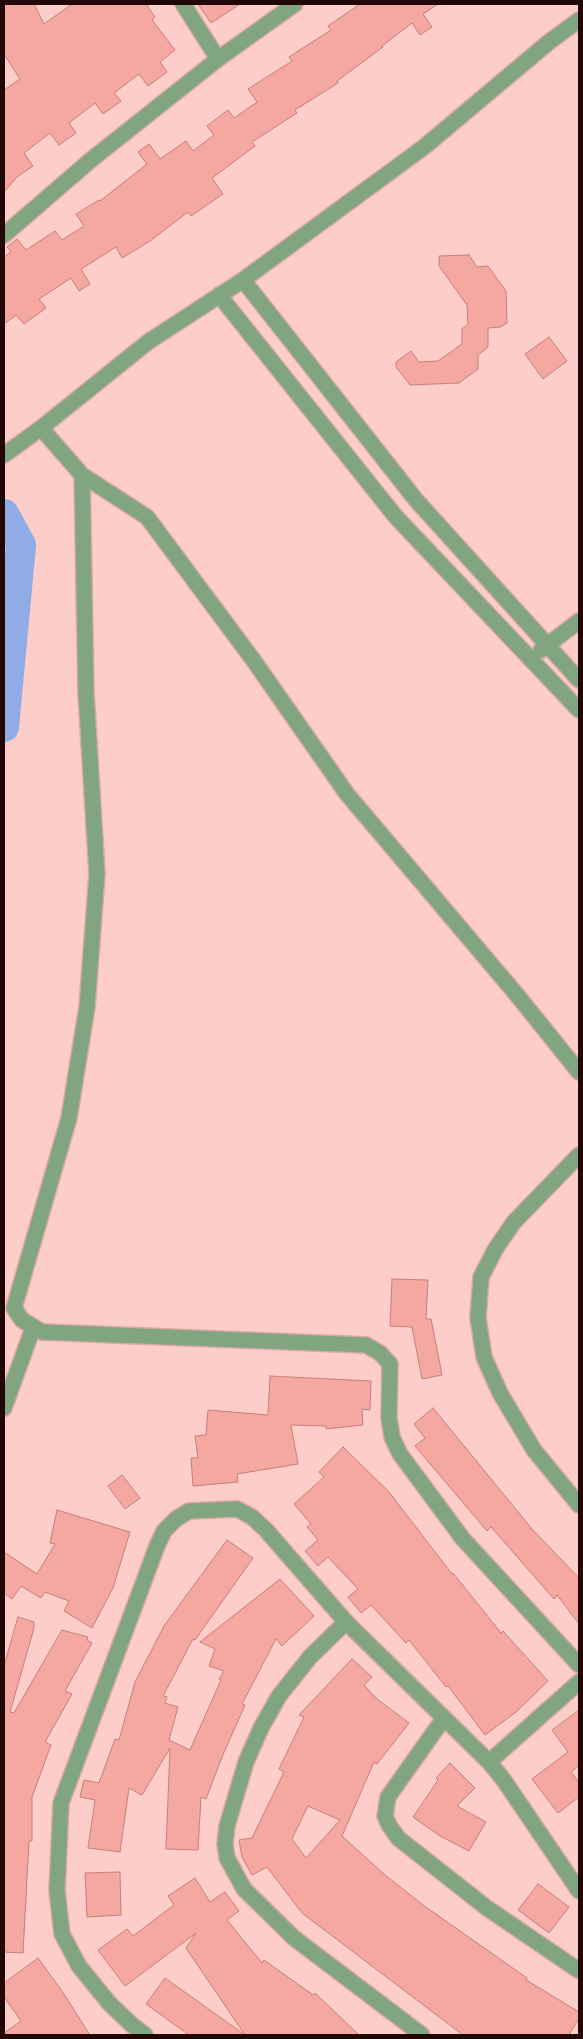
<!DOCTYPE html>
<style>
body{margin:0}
#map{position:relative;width:583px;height:2039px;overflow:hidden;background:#fdcdc9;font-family:Figtree,sans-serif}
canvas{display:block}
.frame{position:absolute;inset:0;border:5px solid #210706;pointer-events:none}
</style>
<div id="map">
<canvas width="583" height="2039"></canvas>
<div class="frame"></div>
</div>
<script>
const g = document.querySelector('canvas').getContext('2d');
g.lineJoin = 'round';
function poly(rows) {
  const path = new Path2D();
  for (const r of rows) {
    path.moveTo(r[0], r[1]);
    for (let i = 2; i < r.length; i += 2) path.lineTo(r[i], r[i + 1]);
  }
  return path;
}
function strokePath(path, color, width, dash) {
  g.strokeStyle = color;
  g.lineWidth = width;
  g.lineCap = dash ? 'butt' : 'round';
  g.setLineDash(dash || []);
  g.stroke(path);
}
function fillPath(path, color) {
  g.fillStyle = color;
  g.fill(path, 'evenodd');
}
const river = poly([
 [4,514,21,545,4,727]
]);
const building = poly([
 [4,4,34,4,44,24,72,4,146,4,155,17,152,20,175,50,160,62,167,72,148,86,139,74,114,93,121,101,103,114,95,103,69,123,76,133,59,145,50,133,24,153,33,166,17,177,4,192,4,90,20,79,4,54,4,4],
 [198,4,240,4,211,23,198,4],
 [360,4,438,4,423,14,432,27,420,35,412,23,382,46,383,47,337,81,338,83,295,110,297,113,252,142,255,146,212,178,223,194,191,216,188,212,150,241,122,258,116,247,81,269,90,284,79,291,71,278,39,299,46,308,24,324,16,315,4,324,4,257,11,252,7,247,17,239,26,250,55,231,62,240,84,226,76,214,99,200,100,201,147,164,138,152,149,144,160,159,186,141,193,151,214,135,207,126,228,110,234,118,257,102,248,89,292,61,289,57,331,30,328,26,360,4],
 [469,255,477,267,488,266,506,291,507,323,500,327,488,328,488,347,478,355,478,369,459,383,410,385,396,367,396,362,411,351,419,362,438,361,462,344,462,329,468,324,467,305,439,266,439,256,469,255],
 [549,337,567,361,543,379,525,354,549,337],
 [392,1279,428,1280,426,1319,431,1319,442,1375,422,1379,412,1327,390,1326,392,1279],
 [270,1376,371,1381,370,1410,362,1409,363,1425,326,1429,326,1426,291,1425,298,1464,237,1474,238,1482,193,1486,191,1458,198,1458,195,1436,206,1435,208,1410,268,1415,270,1376],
 [433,1408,532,1529,579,1578,579,1624,557,1595,554,1599,491,1527,487,1531,415,1446,425,1438,414,1424,433,1408],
 [343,1447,389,1492,452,1574,453,1573,501,1633,503,1631,548,1681,516,1712,485,1735,448,1686,446,1687,409,1640,406,1643,371,1605,361,1613,348,1597,358,1589,328,1557,318,1566,305,1551,318,1540,307,1527,311,1524,294,1504,324,1477,319,1472,343,1447],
 [122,1475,140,1498,125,1509,108,1486,122,1475],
 [57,1510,130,1532,113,1588,92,1628,64,1611,69,1601,45,1592,41,1598,21,1586,12,1599,4,1593,4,1552,37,1574,55,1544,50,1543,57,1510],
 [227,1540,253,1558,195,1640,193,1639,163,1696,167,1697,165,1703,178,1707,169,1740,190,1750,221,1680,219,1679,224,1671,209,1666,215,1649,200,1642,280,1579,314,1616,282,1646,276,1639,242,1704,245,1705,222,1757,206,1799,201,1797,198,1850,166,1849,170,1748,142,1795,129,1788,120,1852,88,1848,95,1800,80,1797,84,1780,99,1783,115,1739,119,1740,135,1682,164,1626,227,1540],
 [18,1617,34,1622,34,1628,10,1712,14,1713,62,1630,88,1637,87,1640,92,1643,65,1691,72,1694,45,1742,51,1745,32,1797,32,1841,29,1841,23,1953,4,1952,4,1666,18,1617],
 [352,1659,372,1677,364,1685,377,1699,409,1723,377,1764,374,1762,342,1836,385,1875,423,1905,527,1978,526,1980,579,2012,579,2018,569,2035,463,2035,302,1913,267,1867,252,1875,242,1857,239,1840,252,1838,284,1772,279,1769,304,1717,299,1715,352,1659],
 [308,1806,340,1820,306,1858,292,1839,308,1806],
 [579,1710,579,1768,578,1766,571,1772,579,1783,579,1797,558,1813,532,1779,568,1752,552,1730,579,1710],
 [450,1763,475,1788,457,1806,486,1822,469,1851,440,1836,413,1817,438,1780,436,1778,450,1763],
 [120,1872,121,1915,87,1917,85,1873,120,1872],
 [195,1878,210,1902,225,1892,239,1911,227,1920,262,1963,264,1960,313,1995,315,1993,359,2035,189,2035,146,2004,165,1978,245,2035,186,1948,196,1933,125,1986,98,1950,127,1929,133,1936,174,1905,168,1896,195,1878],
 [538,1884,569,1907,549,1933,518,1910,538,1884],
 [38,1958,64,1994,90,2035,4,2035,4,2033,21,2021,4,1997,4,1983,38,1958]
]);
const minor = poly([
 [183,4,218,59],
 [4,235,92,159,218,59,295,4],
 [243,280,416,500,579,680],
 [219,295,396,517,579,710],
 [41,428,82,475,86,693,97,874,87,1007,69,1118,14,1308,22,1320,42,1332,366,1345,380,1353,390,1364,389,1418,392,1437,400,1454,463,1539,579,1665],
 [4,455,41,428,148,342,243,280,424,147,549,42,579,20],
 [82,475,147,517,254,661,347,794,517,995,579,1072],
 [541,650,579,621],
 [579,1155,514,1222,496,1248,481,1277,478,1318,484,1357,500,1393,534,1450,579,1505],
 [4,1408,33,1328],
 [346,1622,310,1657,279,1696,261,1728,246,1762,227,1826,225,1844,227,1858,244,1889,294,1938,422,2035],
 [444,1718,388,1797,385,1816,389,1825,398,1838,487,1908,578,1970],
 [489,1762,579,1682],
 [145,2035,132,2025,109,2003,79,1966,62,1934,57,1891,61,1803,157,1546,164,1531,176,1519,189,1511,237,1509,252,1517,266,1530,346,1622,489,1762,503,1779,579,1891]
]);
strokePath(river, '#8face7', 30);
fillPath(building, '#f5a8a2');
strokePath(building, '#c77e79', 1);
strokePath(minor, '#d5a9a6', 18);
strokePath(minor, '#80a57f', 15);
</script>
